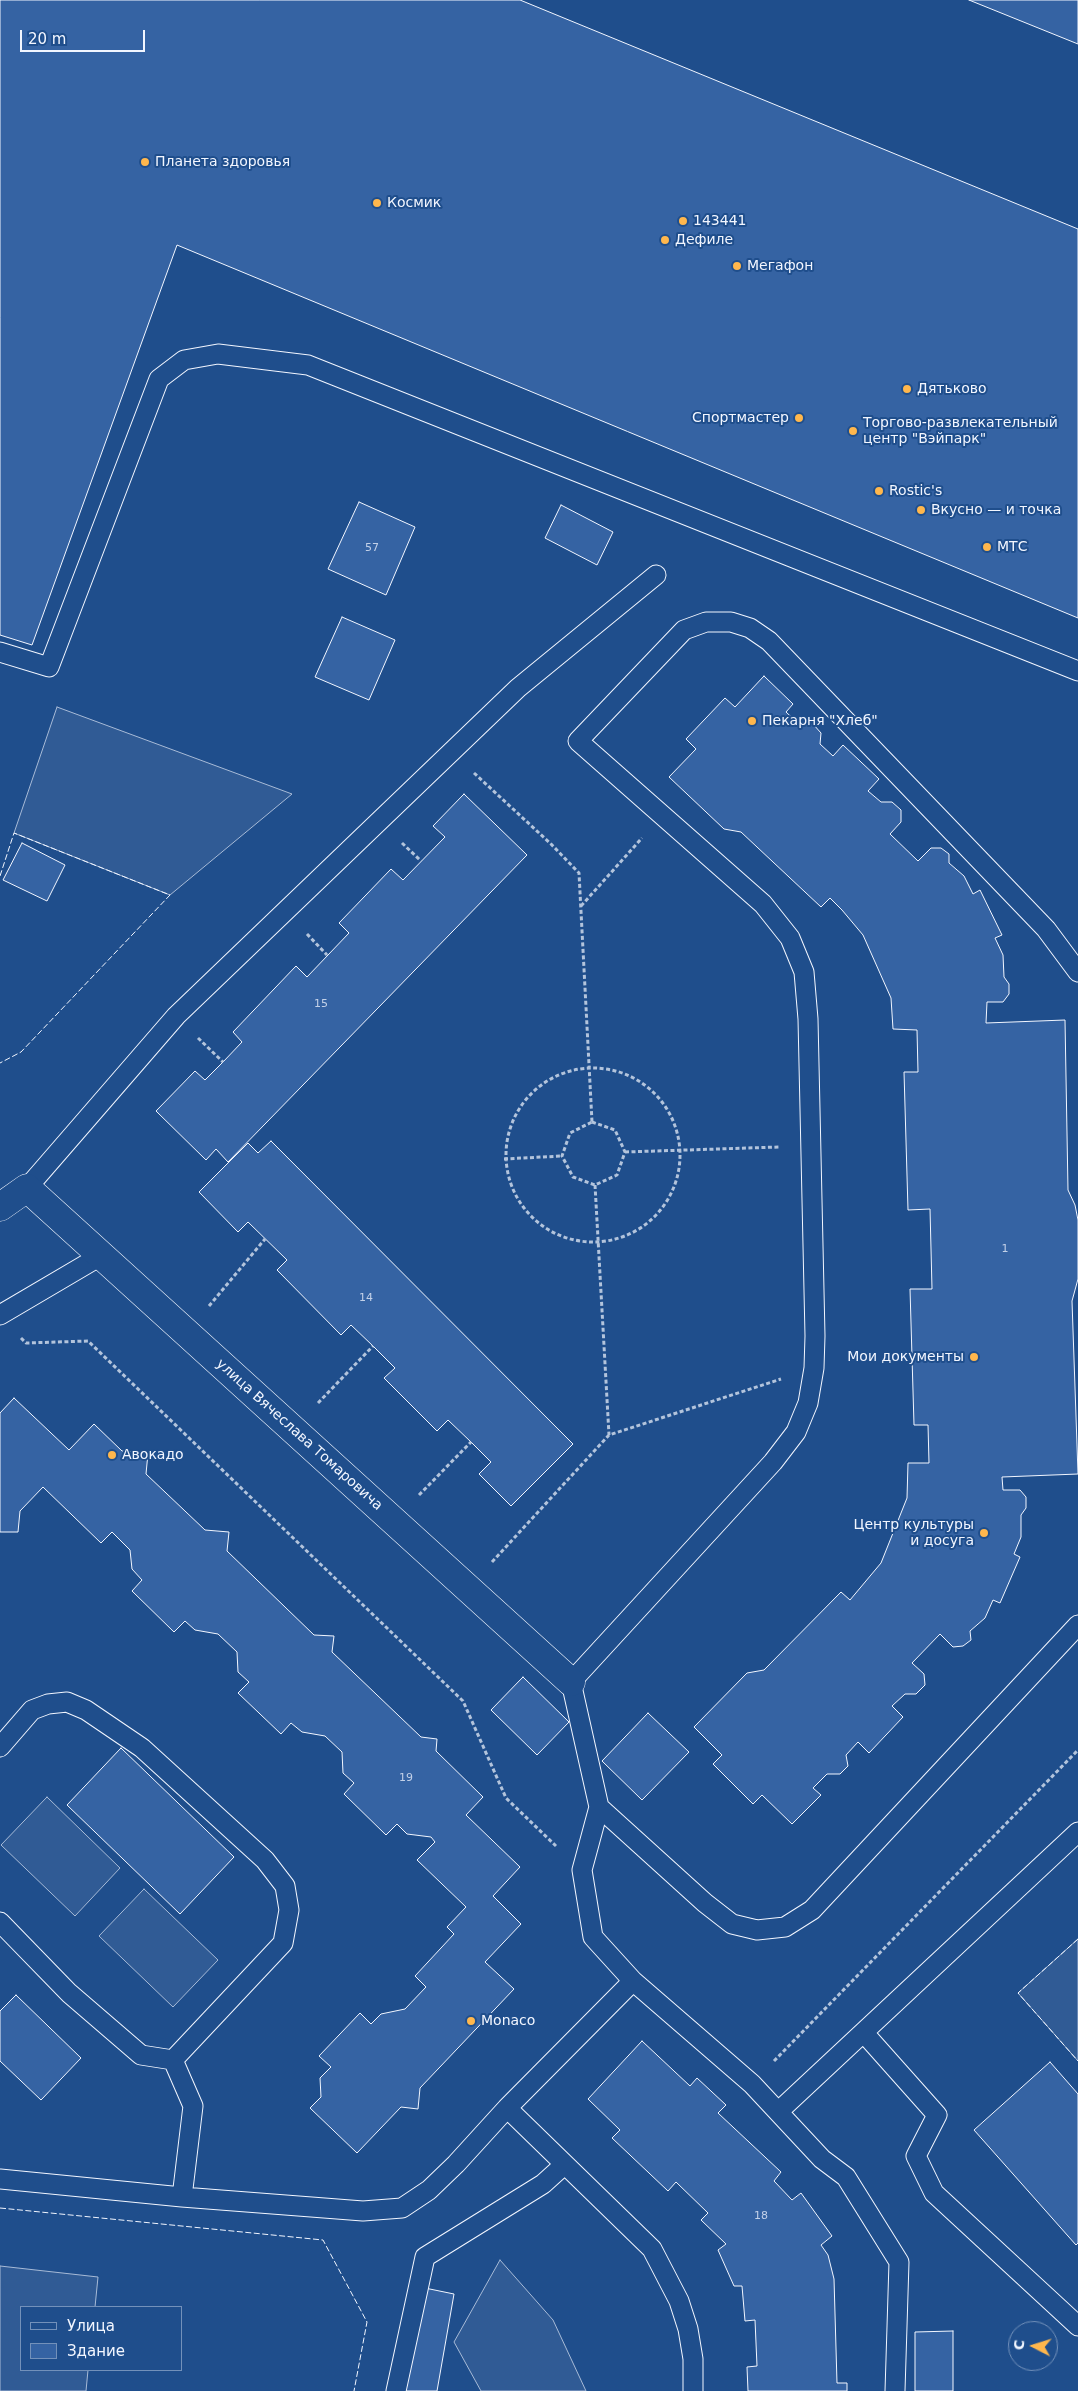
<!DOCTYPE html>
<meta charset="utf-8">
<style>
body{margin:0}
#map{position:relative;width:1078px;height:2391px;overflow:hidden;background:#1f4e8c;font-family:"DejaVu Sans",sans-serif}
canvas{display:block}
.legend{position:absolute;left:20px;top:2306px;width:162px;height:65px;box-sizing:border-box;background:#1f4e8c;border:1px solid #7391ba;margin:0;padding:6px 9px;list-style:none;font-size:15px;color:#f2f6ff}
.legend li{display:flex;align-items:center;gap:10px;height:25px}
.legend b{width:25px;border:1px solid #7391ba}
.north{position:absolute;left:1008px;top:2321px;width:50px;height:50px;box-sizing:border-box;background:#1f4e8c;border:1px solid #7391ba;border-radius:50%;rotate:275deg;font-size:14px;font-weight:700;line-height:20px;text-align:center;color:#f2f6ff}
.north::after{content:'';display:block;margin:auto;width:18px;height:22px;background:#ffb74d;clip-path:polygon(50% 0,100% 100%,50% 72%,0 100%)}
.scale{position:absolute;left:20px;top:30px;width:125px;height:22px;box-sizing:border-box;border:2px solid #f2f6ff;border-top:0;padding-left:6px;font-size:15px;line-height:18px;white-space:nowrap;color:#f2f6ff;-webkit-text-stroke:4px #1f4e8c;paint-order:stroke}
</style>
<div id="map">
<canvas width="1078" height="2391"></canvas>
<ul class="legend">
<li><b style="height:6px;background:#1f4e8c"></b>Улица</li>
<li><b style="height:14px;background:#3563a3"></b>Здание</li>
</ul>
<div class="north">С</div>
<div class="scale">20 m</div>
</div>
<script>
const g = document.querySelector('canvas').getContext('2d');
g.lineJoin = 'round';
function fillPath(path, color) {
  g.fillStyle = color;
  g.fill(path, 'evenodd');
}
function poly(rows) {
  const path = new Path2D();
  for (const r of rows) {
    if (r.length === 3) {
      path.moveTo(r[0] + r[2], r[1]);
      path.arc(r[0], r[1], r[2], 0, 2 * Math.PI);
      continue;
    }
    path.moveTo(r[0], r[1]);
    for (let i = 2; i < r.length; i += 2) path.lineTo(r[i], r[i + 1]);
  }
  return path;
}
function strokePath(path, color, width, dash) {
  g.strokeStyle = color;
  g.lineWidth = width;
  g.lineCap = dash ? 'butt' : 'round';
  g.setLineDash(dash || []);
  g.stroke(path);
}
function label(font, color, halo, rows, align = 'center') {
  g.font = font + ' "DejaVu Sans",sans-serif';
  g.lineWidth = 4;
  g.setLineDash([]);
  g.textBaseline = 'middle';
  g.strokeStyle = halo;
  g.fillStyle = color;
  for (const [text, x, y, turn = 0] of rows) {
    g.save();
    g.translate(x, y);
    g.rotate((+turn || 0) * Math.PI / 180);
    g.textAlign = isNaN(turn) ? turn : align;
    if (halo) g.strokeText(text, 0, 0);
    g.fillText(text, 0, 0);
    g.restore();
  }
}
const built = poly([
 [57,707,292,794,170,895,14,833,57,707],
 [47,1797,120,1868,75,1916,1,1845,47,1797],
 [144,1889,218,1960,173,2007,99,1936,144,1889],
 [1078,1939,1078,2061,1018,1993,1078,1939],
 [500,2260,553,2320,586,2391,481,2391,454,2342,500,2260],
 [0,2266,98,2277,95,2307,21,2307,21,2370,88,2370,86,2391,0,2391,0,2266]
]);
const building = poly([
 [0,0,520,0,1078,229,1078,618,177,245,32,645,0,635,0,0],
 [969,0,1078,0,1078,44,969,0],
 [359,502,415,527,386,595,328,569,359,502],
 [561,505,613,532,597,565,545,538,561,505],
 [342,617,395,640,369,700,315,677,342,617],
 [764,676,793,704,786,712,801,726,813,724,821,733,820,744,833,756,843,745,879,779,868,791,881,802,892,802,901,810,901,822,890,834,918,861,931,848,941,848,949,854,949,863,964,876,973,894,980,890,1002,935,995,938,1003,955,1004,977,1009,984,1009,994,1003,1002,987,1002,986,1023,1065,1020,1068,1190,1075,1205,1078,1220,1078,1279,1072,1301,1078,1474,1002,1477,1003,1490,1020,1490,1026,1497,1026,1508,1021,1515,1021,1537,1014,1554,1020,1557,1000,1603,993,1600,985,1618,970,1631,971,1640,963,1646,953,1647,940,1634,912,1663,924,1674,925,1685,916,1694,905,1694,892,1706,903,1717,869,1753,858,1742,846,1755,848,1766,840,1774,827,1774,813,1788,821,1795,792,1824,762,1795,753,1804,713,1764,722,1755,694,1727,747,1673,764,1670,841,1592,850,1600,881,1563,907,1498,908,1463,929,1463,928,1425,914,1425,910,1289,932,1289,930,1209,908,1210,904,1072,918,1072,917,1030,893,1029,891,998,863,935,842,910,830,898,821,907,741,832,724,829,669,777,696,749,686,739,725,698,735,707,764,676],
 [464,794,527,855,228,1162,216,1149,206,1160,156,1111,195,1071,205,1080,223,1062,242,1042,233,1032,296,966,307,977,349,933,339,923,391,869,403,880,445,837,433,826,464,794],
 [22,843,65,865,47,901,3,880,22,843],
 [271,1141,573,1444,511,1506,479,1474,491,1462,471,1442,448,1420,437,1431,384,1378,395,1368,373,1346,351,1325,341,1335,277,1270,287,1260,248,1222,238,1232,199,1192,248,1143,258,1153,271,1141],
 [14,1398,69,1450,94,1424,122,1451,148,1453,146,1474,205,1530,229,1532,227,1551,314,1635,334,1636,332,1652,421,1737,437,1739,436,1751,483,1797,466,1815,520,1867,493,1896,521,1924,485,1962,514,1989,420,2088,418,2109,401,2107,357,2153,310,2108,321,2097,320,2078,331,2067,319,2056,360,2013,371,2024,381,2014,405,2009,426,1987,415,1976,454,1934,447,1927,466,1907,417,1860,435,1842,431,1837,407,1834,397,1824,386,1835,344,1794,354,1783,343,1773,342,1752,325,1736,302,1732,291,1723,281,1734,238,1693,249,1682,238,1672,237,1652,218,1634,195,1630,185,1621,174,1632,132,1591,142,1580,132,1569,130,1550,112,1532,101,1543,43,1487,20,1511,18,1532,0,1532,0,1413,14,1398],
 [523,1677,569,1722,537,1755,491,1710,523,1677],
 [648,1713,689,1752,642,1800,602,1761,648,1713],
 [121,1748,234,1857,180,1914,67,1805,121,1748],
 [16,1995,81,2058,41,2100,0,2061,0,2011,16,1995],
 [642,2041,690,2086,697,2078,726,2105,718,2113,781,2172,774,2181,792,2200,801,2193,832,2236,821,2245,828,2255,834,2279,837,2383,847,2383,847,2391,748,2391,747,2367,757,2366,755,2320,745,2321,742,2286,734,2286,718,2250,726,2244,701,2220,708,2213,676,2182,668,2191,612,2138,620,2130,588,2099,642,2041],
 [1050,2062,1078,2094,1078,2243,1076,2245,974,2130,1050,2062],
 [420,2287,454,2294,437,2391,401,2391,420,2287],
 [953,2331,953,2391,915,2391,915,2332,953,2331]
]);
const path = poly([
 [474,773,551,844,579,873,592,1122],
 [402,843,421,861],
 [581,906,642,838],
 [307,934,327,955],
 [198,1038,223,1062],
 [593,1155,87],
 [592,1122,615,1130,625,1152,617,1175,595,1185,573,1177,562,1156,570,1133,592,1122],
 [625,1152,779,1147],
 [504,1159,562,1156],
 [595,1185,609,1435],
 [209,1306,265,1239],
 [21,1338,26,1343,88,1341,463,1701,506,1798,556,1846],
 [318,1403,373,1346],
 [419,1495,471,1442],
 [492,1562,609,1435,781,1379],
 [774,2061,1078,1750]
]);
const lane = poly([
 [0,652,49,667,159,379,184,360,218,354,308,365,1078,671],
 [1078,972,1046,929,769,641,750,628,731,622,706,622,684,630,578,741,763,904,790,938,804,972,808,1019,815,1336,814,1368,808,1403,796,1432,773,1462,571,1682,599,1807,705,1903,732,1924,757,1930,785,1927,812,1910,1078,1625],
 [27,1188,176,1016,518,688,656,575],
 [0,1315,102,1255],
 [0,1747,32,1710,48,1704,67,1702,86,1710,142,1748,265,1860,285,1886,289,1910,283,1943,173,2060,141,2055,69,1993,0,1922],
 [599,1807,582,1870,593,1937,633,1981,752,2084,822,2159,846,2177,899,2262,895,2391],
 [864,2033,937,2115,916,2156,934,2193,1078,2326],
 [173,2060,193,2106,182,2197],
 [507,2108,652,2249,679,2301,688,2329,693,2359,693,2391],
 [779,2111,1078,1832],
 [0,2179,182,2197,363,2211,402,2208,429,2190,456,2164,507,2108,633,1981],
 [396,2391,425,2257,543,2184,564,2165]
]);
const street = poly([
 [0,1207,27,1188,571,1682]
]);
const fence = poly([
 [0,876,14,833,170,895,21,1052,0,1063],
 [1078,1939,1018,1993,1078,2061],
 [0,2208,323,2240,367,2322,354,2391]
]);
const markers = [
 [145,162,5,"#ffb74d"],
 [377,203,5,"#ffb74d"],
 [683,221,5,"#ffb74d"],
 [665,240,5,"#ffb74d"],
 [737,266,5,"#ffb74d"],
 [907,389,5,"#ffb74d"],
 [799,418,5,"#ffb74d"],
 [853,431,5,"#ffb74d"],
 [879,491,5,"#ffb74d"],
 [921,510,5,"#ffb74d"],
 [987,547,5,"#ffb74d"],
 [752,721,5,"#ffb74d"],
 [974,1357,5,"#ffb74d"],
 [112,1455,5,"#ffb74d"],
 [984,1533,5,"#ffb74d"],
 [471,2021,5,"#ffb74d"]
];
const numberNames = [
 ["57",372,548],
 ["15",321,1004],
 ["1",1005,1249],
 ["14",366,1298],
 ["19",406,1778],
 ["18",761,2216]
];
const poiNames = [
 ["Планета здоровья",155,162],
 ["Космик",387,203],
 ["143441",693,221],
 ["Дефиле",675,240],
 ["Мегафон",747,266],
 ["Дятьково",917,389],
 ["Спортмастер",789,418,"right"],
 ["Торгово-развлекательный",863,423],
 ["центр \"Вэйпарк\"",863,439],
 ["Rostic's",889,491],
 ["Вкусно — и точка",931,510],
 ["МТС",997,547],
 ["Пекарня \"Хлеб\"",762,721],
 ["Мои документы",964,1357,"right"],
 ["Авокадо",122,1455],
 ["Центр культуры",974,1525,"right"],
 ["и досуга",974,1541,"right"],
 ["Monaco",481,2021]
];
const streetNames = [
 ["улица Вячеслава Томаровича",299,1435,42]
];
fillPath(built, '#305b95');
strokePath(built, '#a8bbd7', 1);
fillPath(building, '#3563a3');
strokePath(building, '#f2f6ff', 1);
strokePath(lane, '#f2f6ff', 21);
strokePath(street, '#f2f6ff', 29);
strokePath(path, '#b3c4dc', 3, [4, 2.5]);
strokePath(lane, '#1f4e8c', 19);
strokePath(street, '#1f4e8c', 28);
strokePath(fence, '#f2f6ff', 1, [6, 2.5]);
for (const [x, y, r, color] of markers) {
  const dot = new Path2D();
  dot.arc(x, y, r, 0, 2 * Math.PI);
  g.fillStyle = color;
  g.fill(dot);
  strokePath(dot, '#1f4e8c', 2);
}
label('11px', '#c3d1e8', null, numberNames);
label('14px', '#f2f6ff', '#1f4e8c', poiNames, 'left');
label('14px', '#f2f6ff', '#1f4e8c', streetNames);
</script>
